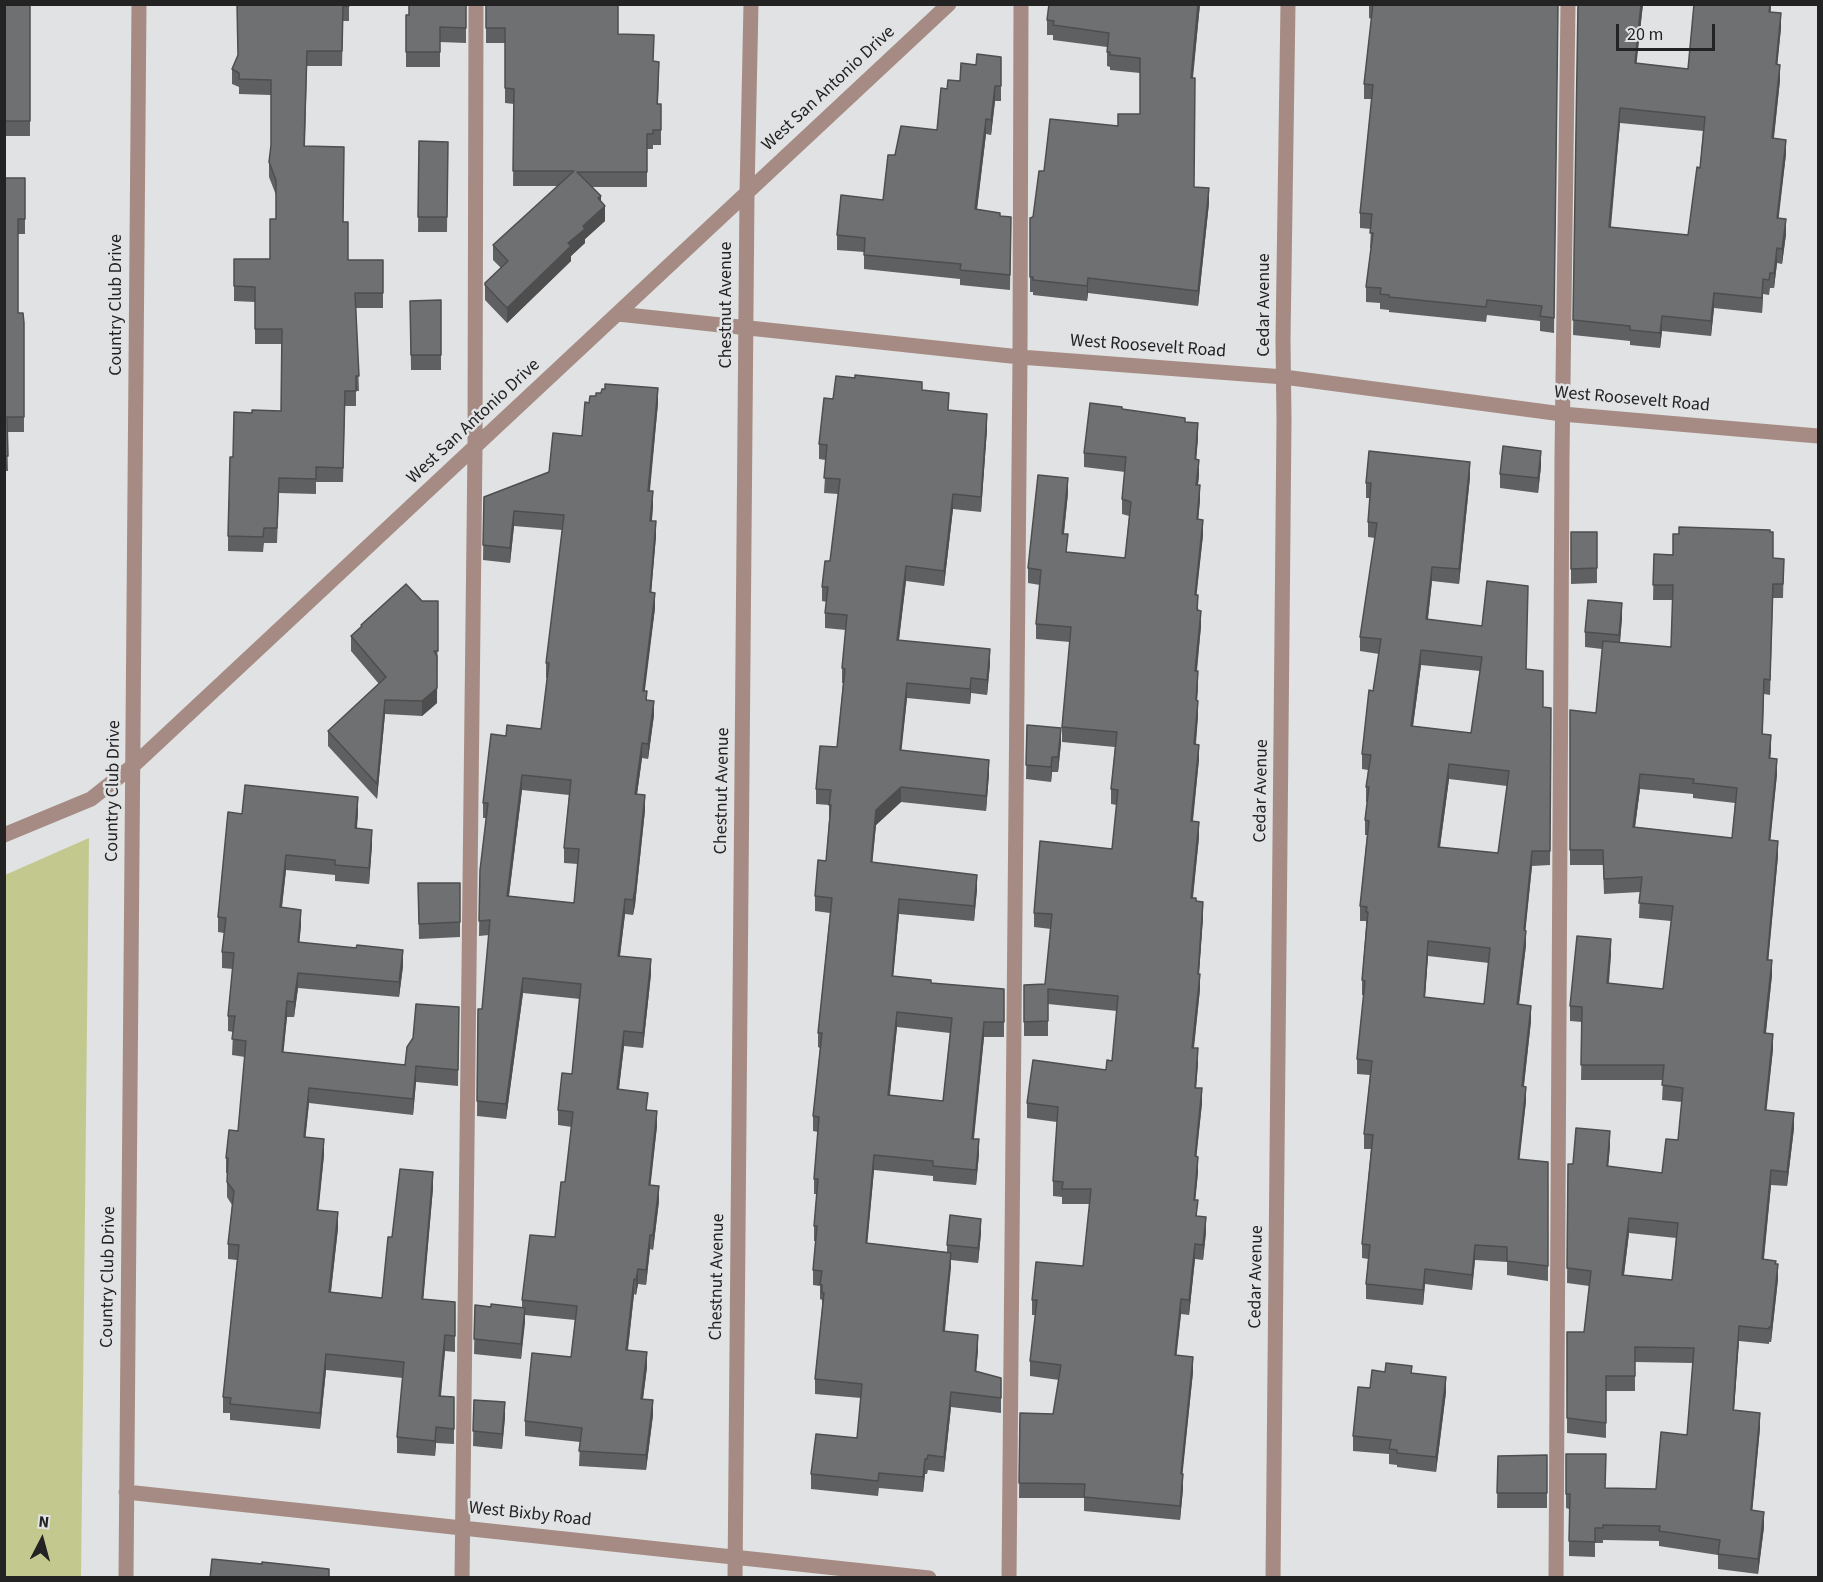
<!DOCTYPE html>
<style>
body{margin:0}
#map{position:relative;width:1823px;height:1582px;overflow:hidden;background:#e0e2e3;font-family:"Source Sans 3",sans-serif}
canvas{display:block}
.frame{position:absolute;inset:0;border:6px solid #232324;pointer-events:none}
.north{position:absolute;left:12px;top:1510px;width:60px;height:60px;-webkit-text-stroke:4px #e0e2e3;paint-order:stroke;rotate:6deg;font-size:16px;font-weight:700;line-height:24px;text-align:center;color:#232324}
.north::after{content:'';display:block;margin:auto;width:21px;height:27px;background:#232324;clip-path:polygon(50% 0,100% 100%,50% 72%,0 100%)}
.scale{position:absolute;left:1616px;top:24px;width:99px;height:27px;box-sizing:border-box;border:3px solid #232324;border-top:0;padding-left:8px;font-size:18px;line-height:21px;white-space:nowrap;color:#232324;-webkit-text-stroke:4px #e0e2e3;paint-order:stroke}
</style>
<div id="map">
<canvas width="1823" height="1582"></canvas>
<div class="frame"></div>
<div class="north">N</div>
<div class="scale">20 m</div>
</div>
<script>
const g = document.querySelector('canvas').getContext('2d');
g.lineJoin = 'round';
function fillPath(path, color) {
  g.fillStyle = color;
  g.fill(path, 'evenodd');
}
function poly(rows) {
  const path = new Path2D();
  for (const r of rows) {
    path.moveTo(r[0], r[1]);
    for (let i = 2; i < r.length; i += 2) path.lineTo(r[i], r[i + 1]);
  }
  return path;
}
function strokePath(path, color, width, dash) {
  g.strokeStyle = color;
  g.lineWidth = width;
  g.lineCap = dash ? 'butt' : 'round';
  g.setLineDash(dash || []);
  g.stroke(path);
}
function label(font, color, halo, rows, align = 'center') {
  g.font = font + ' "Source Sans 3",sans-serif';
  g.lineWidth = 5;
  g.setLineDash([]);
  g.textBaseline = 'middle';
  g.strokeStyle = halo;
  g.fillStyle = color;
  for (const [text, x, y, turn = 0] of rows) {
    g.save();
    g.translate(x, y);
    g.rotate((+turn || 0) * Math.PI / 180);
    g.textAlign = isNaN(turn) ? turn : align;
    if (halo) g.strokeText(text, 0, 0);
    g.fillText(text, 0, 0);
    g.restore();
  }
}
const green = poly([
 [89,838,81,1577,5,1577,5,875]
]);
const minor = poly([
 [618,314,1020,357,1284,377,1562,414,1818,436],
 [4,835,91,799,134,765,949,4],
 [126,1492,929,1578],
 [126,1578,139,4],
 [462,1578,475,448,476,4],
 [735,1578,747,193,751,4],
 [1009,1578,1020,357,1021,4],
 [1273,1578,1284,420,1283,340,1288,4],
 [1556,1578,1562,457,1568,4]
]);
const wall = poly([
 [4,4,30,4,30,136,4,136],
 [237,4,349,4,349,21,343,21,342,66,307,66,305,146,343,222,348,260,383,260,383,308,356,308,359,391,356,391,356,406,345,406,343,482,316,482,316,494,279,493,277,543,264,543,263,552,228,551,228,536,233,457,252,413,281,411,282,344,255,344,255,302,234,301,234,259,270,259,276,219,276,195,269,177,269,162,271,145,271,95,239,94,239,87,232,84,232,69,238,55],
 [466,4,466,43,440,42,440,67,406,67,406,15],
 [486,4,618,34,654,61,659,77,658,104,661,104,661,145,653,145,653,149,647,149,647,187,592,187,601,201,605,221,585,239,585,243,571,256,571,261,507,323,485,300,485,283,501,268,493,260,493,245,558,186,513,186,514,104,505,103,505,43,486,43],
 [1200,4,1193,78,1194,187,1209,203,1198,306,1088,293,1087,301,1033,295,1033,292,1030,292,1030,218,1033,217,1044,171,1140,114,1140,73,1110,70,1110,67,1107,66,1107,47,1053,40,1053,35,1047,35,1047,20],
 [1369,4,1558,4,1554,333,1540,331,1540,321,1487,315,1486,322,1389,312,1389,310,1380,309,1380,303,1366,302,1366,287,1371,248,1370,248,1371,229,1360,228,1360,213,1372,99,1364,99,1364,84,1372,19,1369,18],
 [1578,4,1643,4,1636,63,1688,69,1694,4,1771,4,1771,12,1781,28,1777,64,1780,80,1774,138,1786,154,1778,218,1786,234,1782,264,1777,263,1774,288,1770,288,1769,295,1763,294,1762,313,1714,308,1711,336,1662,331,1660,348,1630,345,1630,341,1573,335],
 [1620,123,1703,131,1700,168,1688,235,1611,227],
 [1001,57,1001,101,995,101,991,135,986,134,977,210,1000,216,1011,217,1010,290,960,285,960,279,864,269,864,252,837,250,837,235,883,200,895,155,937,130,947,89,960,81,976,65],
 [419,141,448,142,447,232,418,232],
 [4,178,25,178,25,234,18,234,18,313,24,323,24,432,7,432,8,471,5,471,5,511],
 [441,300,441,370,411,370,410,301],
 [922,390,949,410,987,429,981,512,953,509,944,586,906,581,899,640,990,664,987,695,971,693,970,704,907,698,901,750,989,774,986,811,901,802,876,825,872,863,977,889,974,921,899,914,893,976,931,983,1004,989,1004,1037,984,1037,974,1139,979,1154,976,1185,933,1181,933,1176,874,1170,867,1243,947,1252,947,1245,981,1233,978,1263,951,1260,945,1331,978,1350,976,1371,1001,1378,1001,1413,951,1407,944,1472,928,1470,927,1474,925,1474,923,1492,879,1488,878,1496,811,1489,811,1474,857,1438,861,1398,815,1394,815,1379,822,1308,822,1300,820,1299,820,1286,813,1285,813,1270,816,1241,814,1241,814,1226,817,1194,814,1194,814,1179,818,1132,813,1131,813,1116,820,1048,818,1047,818,1033,830,913,815,911,815,896,826,861,829,820,829,805,816,804,816,789,837,747,843,683,842,683,842,668,846,630,825,628,825,613,827,602,822,601,822,587,830,561,838,494,824,493,826,460,819,459,819,444,833,399],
 [897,1027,950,1033,943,1101,890,1095],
 [658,403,650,491,653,506,652,521,656,536,651,592,655,608,644,691,647,700,654,715,648,759,642,758,637,794,645,810,635,905,633,915,625,914,620,956,651,974,643,1048,624,1046,619,1089,648,1110,657,1126,650,1185,659,1201,653,1250,650,1249,646,1285,638,1284,636,1295,634,1294,628,1350,647,1367,643,1399,653,1415,646,1470,579,1466,580,1442,525,1436,525,1421,571,1357,575,1320,525,1315,521,1359,474,1354,475,1305,491,1307,522,1308,522,1300,555,1237,565,1182,572,1127,558,1125,558,1110,572,1074,580,999,523,993,506,1119,477,1116,478,1009,482,1009,489,935,479,936,480,870,486,818,483,818,483,803,506,736,541,729,547,678,546,678,546,663,562,530,514,526,510,563,483,560,484,497,549,472,582,436],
 [522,790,569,795,564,848,564,863,578,864,574,903,509,896],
 [1122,409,1185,422,1198,438,1196,459,1199,475,1198,485,1200,500,1198,519,1203,535,1196,595,1201,626,1197,671,1198,686,1197,701,1198,716,1196,744,1199,759,1193,821,1199,837,1193,898,1196,901,1203,917,1199,974,1200,989,1194,1048,1198,1063,1196,1088,1202,1103,1196,1156,1198,1172,1195,1200,1197,1216,1206,1232,1203,1260,1195,1259,1189,1315,1181,1314,1176,1355,1193,1372,1182,1474,1183,1489,1180,1520,1084,1511,1084,1498,1019,1498,1020,1413,1053,1414,1059,1380,1030,1376,1030,1361,1036,1315,1032,1315,1032,1300,1083,1266,1090,1204,1062,1204,1062,1197,1053,1196,1053,1181,1057,1122,1027,1118,1027,1103,1106,1070,1112,1061,1117,1011,1048,1004,1048,1036,1024,1036,1024,985,1045,984,1051,929,1034,927,1034,913,1112,849,1117,805,1111,804,1111,789,1115,747,1062,742,1062,727,1070,642,1036,639,1036,624,1040,585,1028,583,1028,568,1068,493,1064,534,1067,552,1125,558,1129,516,1122,514,1122,499,1125,472,1084,467,1084,453],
 [1541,466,1538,493,1500,488,1500,474],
 [1470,477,1459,584,1432,581,1428,619,1526,669,1543,707,1551,708,1550,865,1532,866,1525,931,1526,945,1519,1005,1531,1021,1524,1086,1526,1101,1519,1159,1548,1162,1548,1281,1507,1275,1507,1262,1475,1260,1472,1290,1425,1284,1423,1305,1366,1299,1366,1284,1368,1259,1362,1258,1362,1244,1371,1149,1364,1149,1364,1134,1370,1075,1357,1074,1357,1059,1364,995,1362,995,1362,980,1366,926,1366,921,1360,921,1360,906,1367,835,1365,835,1365,820,1367,802,1366,802,1366,787,1368,770,1362,769,1362,754,1373,691,1379,654,1360,651,1360,637,1375,538,1368,537,1368,522,1370,498,1366,498,1366,483],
 [1421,665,1480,671,1471,733,1413,726],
 [1449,779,1507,786,1498,853,1440,847],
 [1428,956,1489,963,1484,1004,1425,997],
 [1571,532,1597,532,1597,583,1571,584],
 [1654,554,1784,559,1783,598,1773,598,1770,695,1764,694,1763,734,1771,750,1770,758,1777,774,1770,840,1778,856,1768,960,1772,975,1766,1033,1773,1049,1766,1110,1794,1128,1787,1186,1771,1185,1764,1259,1776,1264,1778,1279,1771,1342,1769,1342,1769,1344,1739,1341,1734,1410,1760,1428,1752,1511,1764,1527,1758,1574,1718,1569,1718,1555,1659,1546,1659,1541,1603,1540,1603,1543,1595,1543,1595,1557,1569,1556,1569,1509,1566,1508,1566,1454,1605,1488,1656,1489,1687,1435,1693,1363,1635,1362,1635,1391,1606,1391,1606,1438,1567,1433,1567,1332,1584,1332,1589,1286,1567,1283,1568,1164,1573,1164,1610,1146,1608,1166,1662,1173,1678,1140,1682,1102,1662,1100,1663,1080,1581,1080,1582,1022,1570,1021,1570,1006,1611,954,1609,983,1663,989,1671,921,1639,918,1640,892,1604,894,1603,865,1570,865,1570,710,1596,713,1602,649,1585,647,1585,632,1622,618,1620,643,1671,647,1673,600,1653,600],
 [1640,789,1693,794,1693,798,1735,803,1732,838,1635,827],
 [1629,1233,1676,1238,1672,1280,1624,1275],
 [422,601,438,601,437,703,422,716,385,714,377,799,328,746,328,731,379,684,351,651,351,636,361,627,361,625],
 [1027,725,1061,743,1058,772,1052,772,1051,782,1026,779],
 [358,813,357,828,372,845,369,884,335,881,335,875,286,870,282,907,301,925,299,943,403,966,399,997,298,988,294,1017,287,1017,283,1052,405,1065,459,1007,458,1086,416,1082,413,1115,309,1103,305,1137,324,1155,318,1210,338,1228,331,1292,382,1298,392,1237,433,1188,423,1299,455,1302,455,1352,445,1351,441,1396,454,1397,454,1444,436,1443,435,1456,397,1453,397,1437,403,1378,326,1370,320,1429,230,1420,230,1413,223,1413,223,1397,237,1260,228,1259,228,1244,232,1205,227,1197,227,1173,226,1173,226,1158,238,1131,245,1057,232,1055,233,1032,228,1031,228,1016,233,969,222,968,222,952,224,933,218,932,218,917,242,814],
 [418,883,460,883,460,937,419,939],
 [1385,1372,1412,1373,1446,1392,1436,1472,1397,1467,1397,1465,1389,1464,1389,1454,1353,1451,1353,1436,1370,1388],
 [474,1400,505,1417,502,1449,473,1446],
 [1547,1455,1547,1508,1497,1508,1498,1456]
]);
const shadedWall = poly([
 [1198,4,1200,4,1191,93,1191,78],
 [1641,4,1643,4,1635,78,1635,63],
 [1781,13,1781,28,1776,79,1776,64],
 [1780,65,1780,80,1772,153,1772,138],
 [995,86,995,101,991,135,991,120],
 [1620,108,1620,123,1609,242,1609,227],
 [986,119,986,134,975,224,975,209],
 [1786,140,1786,154,1777,233,1777,218],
 [1209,188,1209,203,1198,306,1198,291],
 [601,196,601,210,605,206,605,221,585,239,585,243,571,256,571,261,507,323,507,308,568,243,583,226,598,198],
 [1786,219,1786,234,1782,264,1782,249],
 [1777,248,1777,263,1774,288,1774,273],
 [1088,278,1088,293,1087,301,1087,286],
 [1763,279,1763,294,1762,313,1762,298],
 [1714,293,1714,308,1711,336,1711,321],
 [1662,316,1662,331,1660,348,1660,333],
 [658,388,658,403,648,506,648,491],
 [987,414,987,429,981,512,981,497],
 [1198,423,1198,438,1195,474,1195,459],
 [1541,451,1541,466,1538,493,1538,478],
 [1199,460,1199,475,1196,500,1196,485],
 [1470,462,1470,477,1459,584,1459,569],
 [1068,478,1068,493,1062,549,1062,534],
 [1200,485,1200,500,1197,534,1197,519],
 [653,491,653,506,650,536,650,521],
 [953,494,953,509,944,586,944,571],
 [514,511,514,526,510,563,510,548],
 [1203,520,1203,535,1195,610,1195,595],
 [656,521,656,536,650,607,650,592],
 [906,566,906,581,897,655,897,640],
 [1432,567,1432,581,1426,634,1426,619],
 [655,593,655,608,643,706,643,691],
 [1622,603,1622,618,1619,650,1619,635],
 [1201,611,1201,626,1195,686,1195,671],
 [990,649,990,664,987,695,987,680],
 [1421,650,1421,665,1411,741,1411,726],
 [437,656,437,703,422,716,422,701],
 [1198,671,1198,686,1196,715,1196,700],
 [971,678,971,693,970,704,970,689],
 [907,683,907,698,900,765,900,750],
 [385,700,385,714,377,799,377,784],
 [654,701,654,715,648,759,648,744],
 [1198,701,1198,716,1194,759,1194,744],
 [1061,728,1061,743,1058,772,1058,757],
 [1771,735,1771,750,1769,773,1769,758],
 [642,743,642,758,635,809,635,794],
 [1199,745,1199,759,1191,836,1191,821],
 [1052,757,1052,772,1051,782,1051,767],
 [1777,759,1777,774,1769,855,1769,840],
 [989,760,989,774,986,811,986,796],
 [1449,764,1449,779,1438,861,1438,847],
 [1640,774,1640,789,1633,842,1633,827],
 [522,775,522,790,507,911,507,896],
 [901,787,901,802,876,825,871,877,871,862,876,810],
 [645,795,645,810,635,905,633,915,633,900],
 [358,797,358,813,355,843,355,828],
 [1199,822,1199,837,1191,913,1191,898],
 [372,830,372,845,369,884,369,868],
 [1778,841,1778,856,1767,975,1767,960],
 [1532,851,1532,866,1524,945,1524,930],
 [286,855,286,870,280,923,280,907],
 [977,875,977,889,974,921,974,906],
 [625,899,625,914,618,971,618,956],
 [899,899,899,914,892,991,892,976],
 [1203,902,1203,917,1198,988,1198,974],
 [301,910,301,925,298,958,298,942],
 [1526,931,1526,945,1517,1019,1517,1004],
 [1611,939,1611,954,1607,998,1607,983],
 [1428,941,1428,956,1424,1012,1424,997],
 [403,950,403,966,399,997,399,982],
 [651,959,651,974,643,1048,643,1033],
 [1772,960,1772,975,1764,1048,1764,1033],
 [298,973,298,988,294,1017,294,1002],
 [1200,974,1200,989,1192,1063,1192,1048],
 [523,978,523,993,506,1119,506,1104],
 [287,1001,287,1017,282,1068,282,1052],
 [1531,1006,1531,1021,1522,1101,1522,1086],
 [897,1012,897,1027,888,1110,888,1095],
 [984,1022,984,1037,972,1153,972,1139],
 [624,1031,624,1046,617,1104,617,1089],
 [1773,1034,1773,1049,1765,1125,1765,1110],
 [1198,1048,1198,1063,1195,1103,1195,1088],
 [416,1066,416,1082,413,1115,413,1099],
 [1526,1087,1526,1101,1518,1174,1518,1159],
 [309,1088,309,1103,304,1153,304,1137],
 [1202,1088,1202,1103,1195,1171,1195,1156],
 [657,1111,657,1126,649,1200,649,1185],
 [1794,1113,1794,1128,1787,1186,1787,1172],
 [1610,1131,1610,1146,1607,1181,1607,1166],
 [324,1139,324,1155,317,1226,317,1210],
 [979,1139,979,1154,976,1185,976,1170],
 [874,1155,874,1170,866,1258,866,1243],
 [1198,1157,1198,1172,1194,1215,1194,1200],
 [1771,1170,1771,1185,1762,1274,1762,1259],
 [433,1172,433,1188,422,1315,422,1299],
 [659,1186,659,1201,653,1250,653,1235],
 [338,1212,338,1228,329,1308,329,1292],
 [1206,1217,1206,1232,1203,1260,1203,1245],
 [1629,1218,1629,1233,1622,1290,1622,1275],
 [981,1219,981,1233,978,1263,978,1248],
 [650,1235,650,1249,646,1285,646,1270],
 [1195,1244,1195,1259,1189,1315,1189,1300],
 [1475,1245,1475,1260,1472,1290,1472,1275],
 [951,1253,951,1268,943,1346,943,1331],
 [1778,1264,1778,1279,1771,1342,1771,1327],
 [638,1269,638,1284,636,1295,636,1280],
 [1425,1269,1425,1284,1423,1305,1423,1290],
 [634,1279,634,1294,626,1364,626,1350],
 [1181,1299,1181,1314,1175,1370,1175,1355],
 [525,1308,525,1323,521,1359,521,1344],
 [1739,1326,1739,1341,1733,1425,1733,1410],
 [445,1335,445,1351,439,1412,439,1396],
 [978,1335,978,1350,975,1385,975,1371],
 [647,1352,647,1367,641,1414,641,1399],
 [326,1354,326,1370,320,1429,320,1413],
 [1193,1357,1193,1372,1181,1489,1181,1474],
 [1446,1377,1446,1392,1436,1472,1436,1457],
 [951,1392,951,1407,944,1472,944,1457],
 [653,1400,653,1415,646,1470,646,1455],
 [505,1402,505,1417,502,1449,502,1434],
 [1760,1413,1760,1428,1751,1525,1751,1510],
 [436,1427,436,1443,435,1456,435,1441],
 [925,1459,925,1474,923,1492,923,1477],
 [1183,1474,1183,1489,1180,1520,1180,1506],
 [1764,1512,1764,1527,1758,1574,1758,1559]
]);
const building = poly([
 [4,4,30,4,30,121,4,121,4,4],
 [237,4,349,4,349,6,343,6,342,51,307,51,304,146,344,147,343,222,348,222,348,260,383,260,383,293,355,293,359,376,356,376,356,391,345,391,343,468,316,467,316,479,279,478,277,528,264,528,263,537,228,536,230,457,233,457,234,412,252,413,252,410,281,411,282,329,255,329,255,287,234,286,234,259,270,259,270,219,276,219,276,180,269,162,271,145,271,80,239,79,239,73,232,69,238,55,237,4],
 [409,4,466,4,466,28,440,27,440,52,406,52,406,15,409,15,409,4],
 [486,4,618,4,618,34,654,35,653,61,659,62,657,104,661,104,661,130,653,130,653,134,647,134,647,172,577,172,601,196,598,198,605,206,583,226,585,229,568,243,571,246,507,308,485,285,485,283,508,261,493,245,574,171,513,171,514,89,505,88,505,28,486,28,486,4],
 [1049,4,1198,4,1191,78,1195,78,1194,187,1209,188,1198,291,1088,278,1087,286,1033,280,1033,277,1030,277,1030,218,1033,217,1039,171,1044,171,1050,119,1118,126,1118,114,1140,114,1140,58,1110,55,1110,52,1107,52,1109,33,1053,25,1054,21,1047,20,1049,4],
 [1373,4,1558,4,1554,318,1540,316,1542,306,1487,300,1486,307,1389,297,1389,295,1380,294,1381,288,1366,287,1373,233,1370,233,1372,214,1360,213,1373,85,1364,84,1373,4],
 [1578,4,1641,4,1635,63,1688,69,1694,4,1770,4,1769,12,1781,13,1776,64,1780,65,1772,138,1786,140,1777,218,1786,219,1782,249,1777,248,1774,273,1770,273,1769,280,1763,279,1762,298,1714,293,1711,321,1662,316,1660,333,1630,330,1630,326,1573,320,1578,4],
 [1620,108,1705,117,1700,168,1697,167,1688,235,1609,227,1620,108],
 [977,54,1001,57,1001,86,995,86,991,120,986,119,975,209,1000,213,1000,216,1011,217,1010,275,960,270,961,264,864,255,865,238,837,235,841,195,883,200,888,155,895,155,901,126,937,130,941,88,947,89,948,80,960,81,961,63,976,65,977,54],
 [419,141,448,142,447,217,418,217,419,141],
 [4,178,25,178,25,219,18,219,18,313,23,313,24,323,24,417,7,417,8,456,5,456,5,496,4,178],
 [441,300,441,355,411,355,410,301,441,300],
 [855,375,922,382,922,390,949,393,948,410,987,414,981,497,953,494,944,571,906,566,897,640,990,649,987,680,971,678,970,689,907,683,900,750,989,760,986,796,901,787,876,810,871,862,977,875,974,906,899,899,892,976,931,980,931,983,1004,989,1004,1022,984,1022,972,1139,979,1139,976,1170,933,1166,933,1161,874,1155,866,1243,951,1253,943,1331,978,1335,975,1371,1001,1378,1001,1398,951,1392,944,1457,928,1455,927,1459,925,1459,923,1477,879,1473,878,1481,811,1474,816,1434,857,1438,862,1384,815,1379,824,1293,822,1293,822,1285,820,1284,822,1271,813,1270,817,1226,814,1226,818,1179,814,1179,819,1117,813,1116,822,1033,818,1033,832,898,815,896,818,860,826,861,831,805,829,805,831,790,816,789,820,746,837,747,845,669,842,668,847,615,825,613,828,587,822,587,825,561,830,561,840,479,824,478,827,445,819,444,824,398,833,399,836,376,855,378,855,375],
 [897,1012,952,1018,943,1101,888,1095,897,1012],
 [605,384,658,388,648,491,653,491,650,521,656,521,650,592,655,593,643,691,647,691,646,700,654,701,648,744,642,743,635,794,645,795,635,890,633,900,625,899,618,956,651,959,643,1033,624,1031,617,1089,648,1093,646,1110,657,1111,649,1185,659,1186,653,1235,650,1235,646,1270,638,1269,636,1280,634,1279,626,1350,647,1352,641,1399,653,1400,646,1455,579,1451,582,1428,525,1421,532,1353,571,1357,577,1306,522,1300,530,1235,555,1237,561,1182,565,1182,573,1112,558,1110,562,1073,572,1074,581,984,523,978,506,1104,477,1101,478,1009,482,1009,490,920,479,921,480,870,488,803,483,803,491,734,506,736,507,725,541,729,549,663,546,663,564,515,514,511,510,548,483,545,484,497,549,472,553,433,582,436,585,402,589,403,590,396,596,396,596,393,601,393,602,389,605,389,605,384],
 [522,775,571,780,564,848,579,849,574,903,507,896,522,775],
 [1090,403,1122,407,1122,409,1185,418,1185,422,1198,423,1195,459,1199,460,1196,485,1200,485,1197,519,1203,520,1195,595,1198,595,1197,610,1201,611,1195,671,1198,671,1196,700,1198,701,1194,744,1199,745,1191,821,1199,822,1191,898,1196,898,1196,901,1203,902,1198,974,1200,974,1192,1048,1198,1048,1195,1088,1202,1088,1195,1156,1198,1157,1194,1200,1198,1200,1196,1216,1206,1217,1203,1245,1195,1244,1189,1300,1181,1299,1175,1355,1193,1357,1181,1474,1183,1474,1180,1506,1084,1497,1085,1484,1019,1483,1020,1413,1053,1414,1061,1365,1030,1361,1037,1300,1032,1300,1036,1262,1083,1266,1091,1189,1062,1189,1063,1182,1053,1181,1058,1107,1027,1103,1033,1060,1106,1070,1107,1060,1112,1061,1118,996,1048,989,1048,1021,1024,1022,1024,985,1045,984,1052,914,1034,913,1040,841,1112,849,1118,790,1111,789,1117,732,1062,727,1071,627,1036,624,1041,570,1028,568,1038,475,1068,478,1062,534,1068,534,1066,552,1125,558,1131,502,1122,499,1126,457,1084,453,1090,403],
 [1503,446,1541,451,1538,478,1500,474,1503,446],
 [1369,451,1470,462,1459,569,1432,567,1426,619,1482,626,1487,581,1528,586,1526,669,1543,671,1543,707,1551,708,1550,851,1532,851,1524,930,1526,931,1517,1004,1531,1006,1522,1086,1526,1087,1518,1159,1548,1162,1548,1266,1507,1261,1507,1247,1475,1245,1472,1275,1425,1269,1423,1290,1366,1284,1370,1245,1362,1244,1373,1135,1364,1134,1372,1061,1357,1059,1365,981,1362,980,1368,912,1366,912,1367,907,1360,906,1369,821,1365,820,1369,787,1366,787,1371,755,1362,754,1369,690,1373,691,1381,639,1360,637,1377,523,1368,522,1371,483,1366,483,1369,451],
 [1421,650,1482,657,1471,733,1411,726,1421,650],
 [1449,764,1509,771,1498,853,1438,847,1449,764],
 [1428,941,1490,948,1484,1004,1424,997,1428,941],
 [1679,527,1770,530,1770,532,1773,532,1773,558,1784,559,1783,584,1773,584,1770,680,1764,679,1762,734,1771,735,1769,758,1777,759,1769,840,1778,841,1767,960,1772,960,1764,1033,1773,1034,1765,1110,1794,1113,1787,1172,1771,1170,1762,1259,1776,1261,1775,1264,1778,1264,1771,1327,1769,1327,1769,1329,1739,1326,1733,1410,1760,1413,1751,1510,1764,1512,1758,1559,1718,1554,1720,1540,1659,1531,1660,1526,1603,1525,1603,1528,1595,1528,1595,1542,1569,1541,1570,1494,1566,1494,1566,1454,1606,1454,1605,1488,1656,1489,1661,1432,1687,1435,1694,1348,1635,1347,1635,1376,1606,1376,1606,1423,1567,1418,1567,1332,1584,1332,1591,1271,1567,1268,1568,1164,1573,1164,1576,1128,1610,1131,1607,1166,1662,1173,1666,1139,1678,1140,1683,1088,1662,1085,1664,1065,1581,1065,1582,1007,1570,1006,1577,936,1611,939,1607,983,1663,989,1673,906,1639,903,1642,877,1604,879,1603,850,1570,850,1570,710,1596,713,1603,641,1671,647,1673,585,1653,585,1654,554,1673,555,1673,534,1679,534,1679,527],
 [1640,774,1694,779,1693,783,1737,788,1732,838,1633,827,1640,774],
 [1629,1218,1678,1223,1672,1280,1622,1275,1629,1218],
 [1571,532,1597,532,1597,568,1571,569,1571,532],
 [406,584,422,601,438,601,438,651,434,651,437,656,437,688,422,701,385,700,377,784,328,731,386,677,351,636,362,626,361,625,406,584],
 [1588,600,1622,603,1619,635,1585,632,1588,600],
 [1027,725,1061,728,1058,757,1052,757,1051,767,1026,765,1027,725],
 [245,785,358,797,355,828,372,830,369,868,335,865,335,860,286,855,280,907,301,910,298,942,356,948,357,945,403,950,399,982,298,973,294,1002,287,1001,282,1052,405,1065,407,1047,413,1038,416,1004,459,1007,458,1070,416,1066,413,1099,309,1088,304,1137,324,1139,317,1210,338,1212,329,1292,382,1298,388,1237,392,1237,400,1169,433,1172,422,1299,455,1302,455,1336,445,1335,439,1396,454,1397,454,1429,436,1427,435,1441,397,1437,404,1362,326,1354,320,1413,230,1404,231,1398,223,1397,239,1245,228,1244,234,1191,227,1182,228,1158,226,1158,229,1130,238,1131,246,1041,232,1039,235,1016,228,1016,234,953,222,952,226,918,218,917,228,812,242,814,245,785],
 [418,883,460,883,460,922,419,924,418,883],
 [950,1215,981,1219,978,1248,947,1245,950,1215],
 [491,1304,525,1308,521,1344,474,1339,475,1305,491,1307,491,1304],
 [1386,1363,1412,1366,1411,1373,1446,1377,1436,1457,1397,1453,1397,1450,1389,1449,1391,1440,1353,1436,1358,1387,1370,1388,1372,1370,1385,1372,1386,1363],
 [474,1400,505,1402,502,1434,473,1431,474,1400],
 [1547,1455,1547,1493,1497,1493,1498,1456,1547,1455],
 [212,1559,262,1564,262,1562,329,1569,329,1578,210,1578,212,1559]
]);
const streetNames = [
 ["West San Antonio Drive",829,89,-43],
 ["Country Club Drive",117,305,-90],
 ["Chestnut Avenue",727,305,-90],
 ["Cedar Avenue",1265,305,-90],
 ["West Roosevelt Road",1148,347,4],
 ["West Roosevelt Road",1632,400,5],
 ["West San Antonio Drive",474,422,-43],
 ["Country Club Drive",114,791,-89],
 ["Chestnut Avenue",723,791,-89],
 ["Cedar Avenue",1262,791,-89],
 ["Country Club Drive",109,1277,-89],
 ["Chestnut Avenue",718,1277,-89],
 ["Cedar Avenue",1257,1277,-89],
 ["West Bixby Road",530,1515,6]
];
fillPath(green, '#c3c88f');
strokePath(minor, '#a58b83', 15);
fillPath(wall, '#5f6061');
fillPath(shadedWall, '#4e4e4f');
fillPath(building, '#6f7071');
strokePath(building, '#4e4e4f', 1.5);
label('18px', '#232324', '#e0e2e3', streetNames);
</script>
